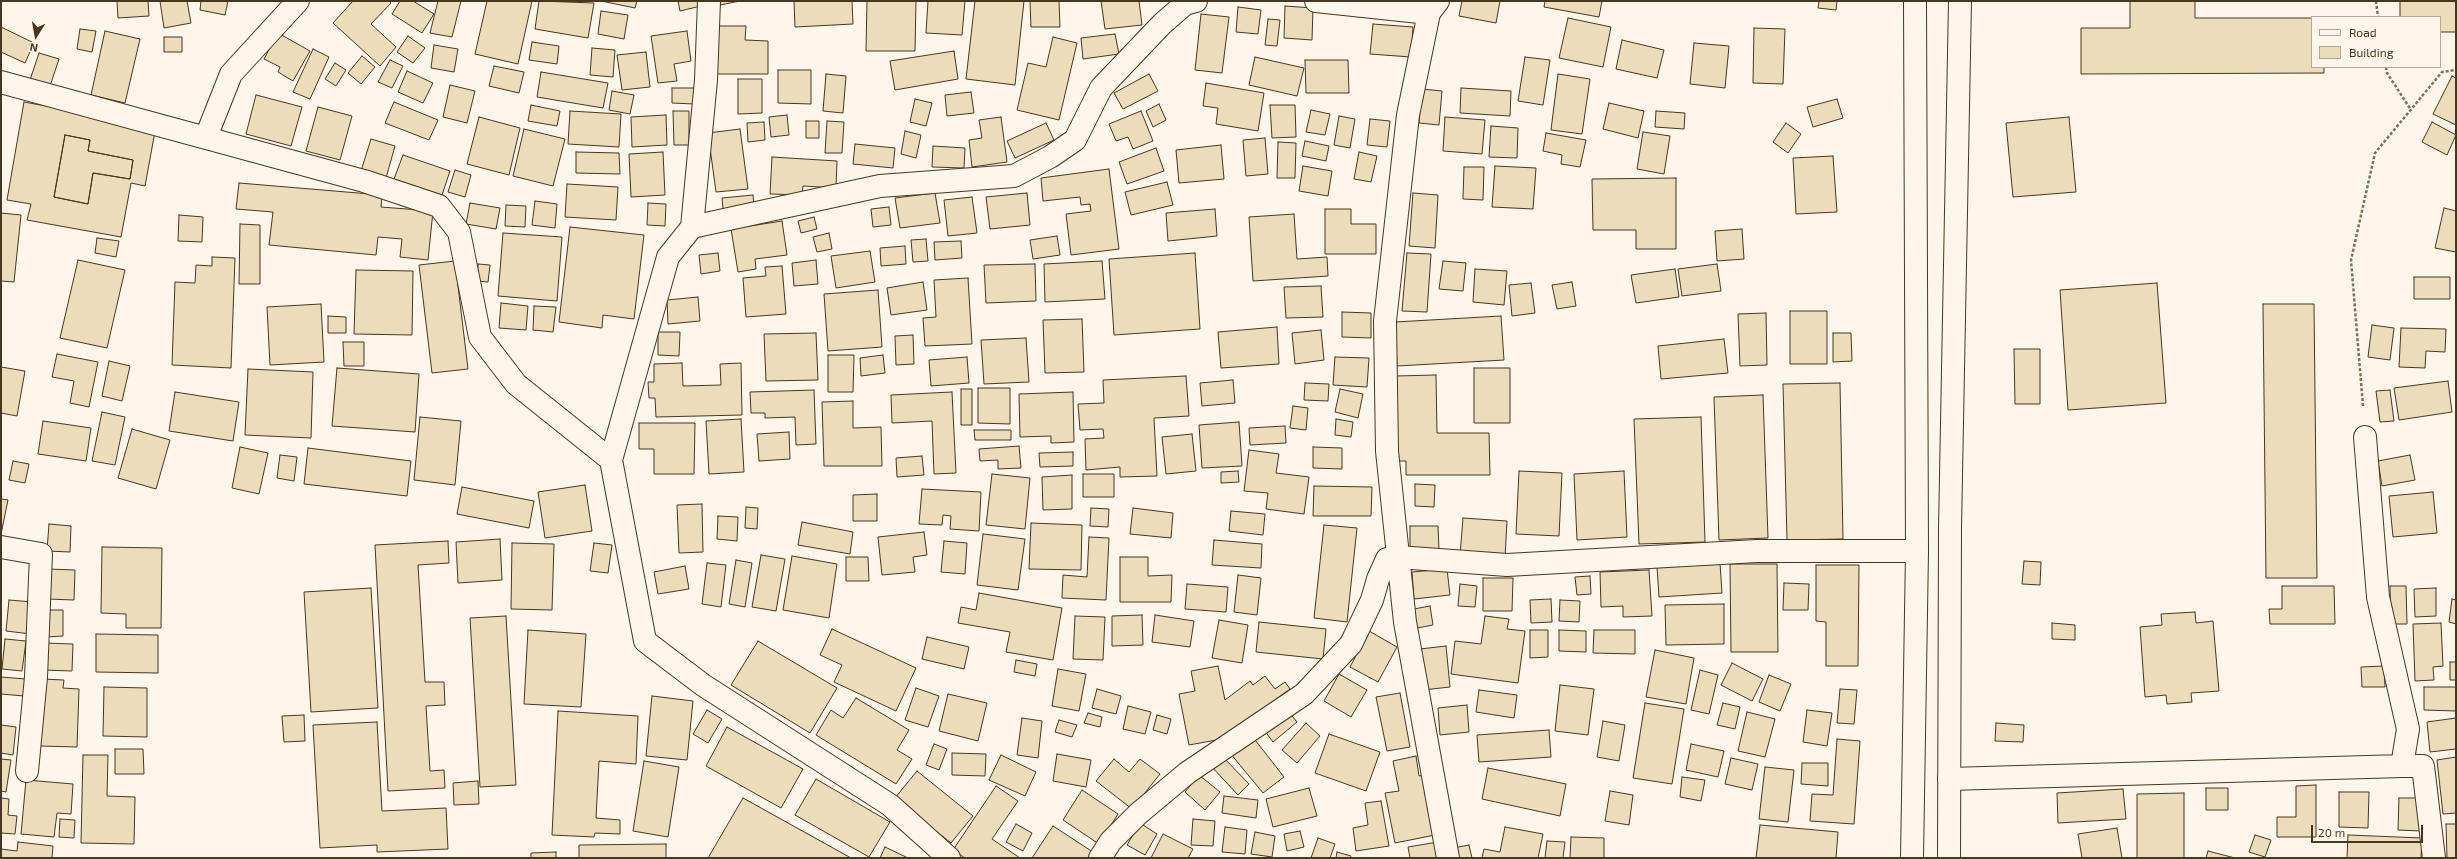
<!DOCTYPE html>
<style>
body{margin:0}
#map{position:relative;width:2457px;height:859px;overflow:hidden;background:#fbf6e9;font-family:"Exo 2",sans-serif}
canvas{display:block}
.frame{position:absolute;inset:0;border:2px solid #4a3520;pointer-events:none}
.legend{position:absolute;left:2311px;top:16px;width:130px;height:52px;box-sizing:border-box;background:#fbf6e9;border:1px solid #b4a999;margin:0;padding:5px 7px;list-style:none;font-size:12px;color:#4a3520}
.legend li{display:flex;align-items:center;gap:8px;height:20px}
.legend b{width:20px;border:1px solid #b4a999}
.north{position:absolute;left:16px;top:16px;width:40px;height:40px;-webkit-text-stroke:3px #fbf6e9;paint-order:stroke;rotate:191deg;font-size:11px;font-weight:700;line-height:16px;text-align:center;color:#4a3520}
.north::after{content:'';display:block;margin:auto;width:14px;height:18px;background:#4a3520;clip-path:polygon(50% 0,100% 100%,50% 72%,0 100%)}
.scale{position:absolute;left:2311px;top:825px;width:112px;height:18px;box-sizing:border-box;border:2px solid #4a3520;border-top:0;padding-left:5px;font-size:12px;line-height:14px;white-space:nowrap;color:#4a3520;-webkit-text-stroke:3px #fbf6e9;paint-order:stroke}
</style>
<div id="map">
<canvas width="2457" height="859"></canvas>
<div class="frame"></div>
<ul class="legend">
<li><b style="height:5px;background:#fbf6e9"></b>Road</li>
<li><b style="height:11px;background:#ecdcbc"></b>Building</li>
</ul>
<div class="north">N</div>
<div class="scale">20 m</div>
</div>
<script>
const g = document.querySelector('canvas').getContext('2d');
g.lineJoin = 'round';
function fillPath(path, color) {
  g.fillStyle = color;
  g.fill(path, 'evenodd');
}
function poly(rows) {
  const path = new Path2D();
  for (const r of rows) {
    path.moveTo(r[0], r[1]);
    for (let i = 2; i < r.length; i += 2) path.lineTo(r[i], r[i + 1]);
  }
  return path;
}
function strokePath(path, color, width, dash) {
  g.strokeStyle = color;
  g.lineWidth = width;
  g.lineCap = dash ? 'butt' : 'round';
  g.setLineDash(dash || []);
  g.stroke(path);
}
const building = poly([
 [117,1,148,1,149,16,118,18,117,1],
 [160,1,187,1,191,23,164,28,160,1],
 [201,1,228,1,225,15,200,10,201,1],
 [353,1,389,1,391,3,371,24,396,47,380,66,333,23,353,1],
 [400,1,413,1,434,14,422,33,392,14,400,1],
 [438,1,461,1,452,37,430,33,438,1],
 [487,1,532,1,518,64,475,54,487,1],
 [539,1,594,3,588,38,535,29,539,1],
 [601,1,637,1,635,8,601,1],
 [678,1,700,1,701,6,680,11,678,1],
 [719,1,740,1,720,5,719,1],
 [794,1,852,1,853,24,795,27,794,1],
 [867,1,916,1,915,51,866,51,867,1],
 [928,1,965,1,962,35,926,33,928,1],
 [975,1,1024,1,1015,85,966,79,975,1],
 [1030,1,1059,1,1060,27,1031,27,1030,1],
 [1101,1,1139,1,1142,25,1105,29,1101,1],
 [1462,1,1500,1,1496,23,1459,16,1462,1],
 [1545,1,1602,1,1599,17,1544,7,1545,1],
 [1819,1,1837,1,1836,10,1818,8,1819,1],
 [2130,1,2195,1,2195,18,2312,18,2312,67,2324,67,2324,73,2081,74,2081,28,2130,28,2130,1],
 [2400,1,2456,1,2456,32,2440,32,2440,17,2400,17,2400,1],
 [1285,6,1313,8,1312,40,1284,38,1285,6],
 [1238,7,1261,10,1258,34,1236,32,1238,7],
 [601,11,628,15,624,39,598,34,601,11],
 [1201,14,1229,17,1222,73,1195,70,1201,14],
 [1568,18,1611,27,1603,67,1559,58,1568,18],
 [1268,19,1280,20,1277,46,1265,45,1268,19],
 [1373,24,1413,27,1411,57,1370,54,1373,24],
 [718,26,746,26,745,40,768,41,768,74,717,74,718,26],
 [1,27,34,43,25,63,1,52,1,27],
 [1754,28,1785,29,1783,84,1753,83,1754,28],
 [80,29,96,31,92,52,77,49,80,29],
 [105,31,140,39,125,103,91,95,105,31],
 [687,31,691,61,674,64,677,81,658,83,651,36,687,31],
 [278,33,310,51,293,81,278,72,280,67,264,59,278,33],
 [1115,34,1119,54,1083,59,1081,38,1115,34],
 [408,36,425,48,413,63,397,52,408,36],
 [164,37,182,37,182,52,164,52,164,37],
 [1053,37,1077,43,1059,120,1017,110,1028,63,1046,67,1053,37],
 [1622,40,1664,50,1657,78,1616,69,1622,40],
 [532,42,559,46,557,64,529,60,532,42],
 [1694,43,1729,46,1725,88,1690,84,1694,43],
 [434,45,458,49,454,72,431,68,434,45],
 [592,48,615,50,613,77,590,75,592,48],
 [313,49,329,57,310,99,293,92,313,49],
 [954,51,958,79,895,90,890,61,954,51],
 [646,52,650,87,622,90,617,55,646,52],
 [39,53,59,59,50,86,30,80,39,53],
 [362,56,375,67,361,84,348,73,362,56],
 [1255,57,1304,68,1297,96,1249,85,1255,57],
 [1525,57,1550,60,1543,105,1518,101,1525,57],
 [390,60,403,66,392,88,378,82,390,60],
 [1305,60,1348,60,1349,93,1306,93,1305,60],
 [335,63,346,70,336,86,325,79,335,63],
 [494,66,524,72,519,93,489,86,494,66],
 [778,70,811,70,811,104,778,103,778,70],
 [407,71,433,83,423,103,398,92,407,71],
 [541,72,608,83,603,108,537,97,541,72],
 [826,74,846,76,843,113,823,111,826,74],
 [1149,74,1158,91,1123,109,1114,93,1149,74],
 [1558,74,1590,79,1582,134,1551,130,1558,74],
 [2452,76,2456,78,2456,125,2433,114,2452,76],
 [738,79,762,79,762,113,738,114,738,79],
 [1206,83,1264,93,1258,131,1216,124,1218,108,1203,106,1206,83],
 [450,85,475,91,467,123,443,117,450,85],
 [672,88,694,88,694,104,672,103,672,88],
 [1461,88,1511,91,1510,116,1460,113,1461,88],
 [1422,89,1442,91,1439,125,1419,123,1422,89],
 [612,91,634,95,630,114,609,110,612,91],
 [971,92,974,113,947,116,945,95,971,92],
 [256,95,302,107,291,146,246,134,256,95],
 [915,99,932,103,926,126,910,122,915,99],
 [1837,99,1843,118,1813,127,1807,107,1837,99],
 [24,102,156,126,145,186,131,183,121,237,27,220,31,204,7,200,24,102],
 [65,135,90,140,88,151,133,160,130,179,93,173,88,204,54,197,65,135],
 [394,102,438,120,429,140,385,123,394,102],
 [1609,103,1644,111,1638,138,1603,129,1609,103],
 [1159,104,1166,120,1153,127,1146,111,1159,104],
 [531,105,560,111,557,126,528,121,531,105],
 [1270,105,1295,105,1296,137,1272,138,1270,105],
 [318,107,352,116,340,160,306,151,318,107],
 [1311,110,1330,114,1325,135,1306,132,1311,110],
 [570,111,621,114,619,147,568,144,570,111],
 [673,111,689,111,689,145,674,145,673,111],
 [1141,111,1153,141,1133,149,1128,137,1116,141,1109,124,1141,111],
 [1656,111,1685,113,1684,129,1655,127,1656,111],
 [666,115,667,145,632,147,631,117,666,115],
 [787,115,789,135,771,137,769,117,787,115],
 [1339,116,1355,119,1350,148,1334,145,1339,116],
 [479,117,520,128,509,175,467,164,479,117],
 [1001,117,1007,162,972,167,969,140,982,138,979,120,1001,117],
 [1445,117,1485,120,1482,154,1443,151,1445,117],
 [2069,117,2076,192,2013,197,2006,123,2069,117],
 [1370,119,1390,121,1387,147,1367,145,1370,119],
 [806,121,819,121,819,138,806,138,806,121],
 [827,121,844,122,842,153,825,153,827,121],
 [764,122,765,140,748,142,747,123,764,122],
 [2432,122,2456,135,2447,155,2422,142,2432,122],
 [1046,123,1054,140,1015,158,1007,141,1046,123],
 [1786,123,1801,134,1788,153,1773,142,1786,123],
 [1491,126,1518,128,1517,158,1489,157,1491,126],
 [524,129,565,139,553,186,513,176,524,129],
 [740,129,748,189,716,192,708,133,740,129],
 [905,131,921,135,916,158,901,154,905,131],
 [1643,132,1670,136,1664,174,1637,169,1643,132],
 [1546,133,1586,140,1580,167,1561,164,1562,155,1543,151,1546,133],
 [65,135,90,140,88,151,133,160,130,179,93,173,88,204,54,197,65,135],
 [1265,138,1268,174,1246,176,1243,140,1265,138],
 [371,139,395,146,386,178,361,171,371,139],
 [1305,141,1329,146,1326,161,1302,156,1305,141],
 [1278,142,1296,143,1295,178,1277,178,1278,142],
 [855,144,895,148,893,168,853,164,855,144],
 [1221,145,1224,179,1179,183,1176,150,1221,145],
 [933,146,965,148,964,168,932,167,933,146],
 [1156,148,1164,171,1127,184,1119,162,1156,148],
 [576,152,619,153,620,174,576,173,576,152],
 [663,152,665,195,631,197,629,154,663,152],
 [1359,152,1377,156,1371,182,1354,179,1359,152],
 [403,155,450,171,442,195,394,179,403,155],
 [1833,156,1837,212,1796,214,1793,158,1833,156],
 [772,157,837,161,836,188,803,186,802,195,770,194,772,157],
 [1303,166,1332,171,1328,196,1299,191,1303,166],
 [1495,166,1536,168,1533,209,1492,207,1495,166],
 [1464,167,1484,167,1483,200,1463,199,1464,167],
 [1109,169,1119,249,1071,255,1066,214,1091,211,1090,204,1081,205,1080,197,1043,201,1041,178,1109,169],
 [455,170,471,175,465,197,448,192,455,170],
 [1676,178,1676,249,1636,249,1636,230,1593,230,1592,179,1676,178],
 [1167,182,1173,205,1131,215,1125,192,1167,182],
 [239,183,382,195,381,207,433,211,428,260,400,257,402,239,378,237,376,255,269,245,273,212,236,209,239,183],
 [567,184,618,187,616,220,565,217,567,184],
 [935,193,940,223,900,228,895,198,935,193],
 [1027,193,1030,225,990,229,986,197,1027,193],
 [1413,193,1438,195,1435,248,1409,246,1413,193],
 [753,195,754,206,723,209,722,198,753,195],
 [972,197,977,233,948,236,944,200,972,197],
 [535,201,557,204,555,228,532,225,535,201],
 [470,203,500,208,496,229,466,224,470,203],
 [648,203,666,204,665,226,647,225,648,203],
 [506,205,526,206,525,227,505,226,506,205],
 [889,207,891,225,873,227,871,209,889,207],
 [2444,208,2456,211,2456,252,2435,248,2444,208],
 [1215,209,1217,236,1168,241,1166,213,1215,209],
 [1325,209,1351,209,1351,224,1376,224,1376,254,1325,254,1325,209],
 [1,213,21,215,14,282,1,281,1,213],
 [1294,214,1297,259,1327,257,1328,276,1253,281,1249,217,1294,214],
 [179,215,203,217,202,242,178,241,179,215],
 [814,217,817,229,801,233,798,221,814,217],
 [782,221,787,255,755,259,756,269,738,272,731,229,782,221],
 [240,224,260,225,260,284,239,284,240,224],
 [570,227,644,235,634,319,603,315,602,328,559,322,570,227],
 [1742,229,1744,259,1717,261,1715,231,1742,229],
 [503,233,562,237,557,301,498,296,503,233],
 [829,233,832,249,817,252,813,237,829,233],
 [1057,236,1060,255,1033,259,1030,240,1057,236],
 [97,238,119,241,116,257,95,253,97,238],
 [926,239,928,261,913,262,911,240,926,239],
 [961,241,962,258,935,260,934,242,961,241],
 [905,246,906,264,881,266,880,248,905,246],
 [870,251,875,282,836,288,831,256,870,251],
 [718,253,720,271,701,274,699,255,718,253],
 [1195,253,1200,329,1114,335,1109,259,1195,253],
 [1407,253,1431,254,1427,312,1402,311,1407,253],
 [212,257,235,258,231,368,172,365,175,282,195,283,196,265,212,266,212,257],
 [78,260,125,270,107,348,60,338,78,260],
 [816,260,818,284,794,286,792,263,816,260],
 [455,261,468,369,432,373,419,265,455,261],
 [1102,261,1105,299,1045,302,1044,264,1102,261],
 [1443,261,1466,263,1463,291,1439,289,1443,261],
 [478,264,490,265,488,282,477,281,478,264],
 [1035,264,1036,301,986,303,984,265,1035,264],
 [1717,264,1721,291,1682,296,1678,269,1717,264],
 [782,266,786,314,746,317,743,278,766,276,765,267,782,266],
 [1475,269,1507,271,1504,305,1473,302,1475,269],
 [1675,269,1679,297,1636,303,1631,275,1675,269],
 [356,270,413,271,412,335,354,334,356,270],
 [2414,277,2450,277,2450,299,2414,299,2414,277],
 [968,278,972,344,925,346,923,318,936,317,934,280,968,278],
 [923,282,927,310,891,315,887,288,923,282],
 [1572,282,1576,306,1557,309,1552,285,1572,282],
 [1531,283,1535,313,1512,316,1509,285,1531,283],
 [2157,283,2166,403,2068,410,2060,290,2157,283],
 [1321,286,1323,317,1286,318,1284,287,1321,286],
 [878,290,882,347,828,351,824,294,878,290],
 [698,297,700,321,668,324,667,300,698,297],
 [501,303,528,306,526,330,499,328,501,303],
 [321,304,324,362,270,365,267,307,321,304],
 [2263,304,2314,304,2317,578,2266,578,2263,304],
 [534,306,556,307,553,332,533,330,534,306],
 [1790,311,1827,311,1827,364,1790,364,1790,311],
 [1342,312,1371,313,1371,338,1342,337,1342,312],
 [1766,313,1767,365,1740,366,1738,314,1766,313],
 [328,316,346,317,346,333,328,333,328,316],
 [1501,316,1504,360,1397,366,1395,322,1501,316],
 [1082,319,1084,372,1045,373,1043,320,1082,319],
 [2372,325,2394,328,2390,360,2368,357,2372,325],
 [1277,327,1279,364,1221,368,1218,332,1277,327],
 [2401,328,2446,329,2445,352,2426,351,2425,368,2399,367,2401,328],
 [1321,330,1324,360,1295,364,1292,333,1321,330],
 [658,332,680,332,679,356,658,355,658,332],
 [816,333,818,380,766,381,764,334,816,333],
 [1833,333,1851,333,1852,361,1833,362,1833,333],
 [913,335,914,364,896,365,895,336,913,335],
 [1026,338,1029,382,984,384,981,340,1026,338],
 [1724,339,1728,373,1661,379,1658,346,1724,339],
 [343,342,364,342,364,366,344,366,343,342],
 [2014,349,2040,349,2040,404,2015,404,2014,349],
 [57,354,98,362,89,407,70,403,74,381,52,377,57,354],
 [828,355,854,355,853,392,828,392,828,355],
 [883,355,885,373,861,376,860,358,883,355],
 [967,357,969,383,931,386,929,360,967,357],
 [1335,357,1369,358,1367,387,1333,385,1335,357],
 [109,361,130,366,122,401,102,396,109,361],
 [682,363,683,386,721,385,720,364,741,363,742,415,656,417,655,398,649,398,648,382,654,382,654,364,682,363],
 [1,367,25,371,17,416,1,413,1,367],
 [337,368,419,374,415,432,332,426,337,368],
 [1474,368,1510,368,1510,423,1474,423,1474,368],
 [248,369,313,372,311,438,245,435,248,369],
 [1436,375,1437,433,1489,433,1490,475,1406,475,1406,461,1397,461,1396,376,1436,375],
 [1186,376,1189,416,1154,418,1157,476,1120,477,1120,467,1086,470,1085,439,1104,438,1103,429,1080,430,1078,404,1104,403,1103,380,1186,376],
 [1233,380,1235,403,1202,406,1200,383,1233,380],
 [2448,381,2452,412,2399,420,2394,388,2448,381],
 [1305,383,1329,384,1328,401,1304,400,1305,383],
 [1840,383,1843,539,1787,540,1783,384,1840,383],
 [978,388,1010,388,1010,424,978,423,978,388],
 [961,389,972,389,972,425,961,425,961,389],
 [1340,389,1363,394,1358,418,1335,412,1340,389],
 [814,390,816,444,796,445,795,417,765,418,765,413,751,413,750,392,814,390],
 [2390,390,2394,421,2380,422,2376,391,2390,390],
 [175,392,239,402,233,441,169,431,175,392],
 [952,392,956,473,934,474,932,421,892,423,891,395,952,392],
 [1073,392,1074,442,1051,443,1051,436,1020,437,1019,394,1073,392],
 [1763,395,1768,538,1719,540,1714,397,1763,395],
 [853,401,853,428,881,427,882,466,824,466,822,402,853,401],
 [1293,406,1308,408,1306,430,1290,428,1293,406],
 [102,412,125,417,115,465,92,461,102,412],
 [420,417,461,421,455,485,414,480,420,417],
 [1701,417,1705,542,1639,544,1634,419,1701,417],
 [741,419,744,472,709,474,706,421,741,419],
 [1336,419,1353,422,1351,437,1335,435,1336,419],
 [43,421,91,428,86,461,38,454,43,421],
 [1239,422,1242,466,1202,468,1199,425,1239,422],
 [639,423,695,423,694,474,654,474,654,449,639,449,639,423],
 [1285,426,1286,443,1250,445,1249,428,1285,426],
 [132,429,170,440,156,489,118,478,132,429],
 [974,430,1011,430,1011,440,975,440,974,430],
 [789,432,790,459,759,461,757,434,789,432],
 [1192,434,1196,471,1166,474,1162,437,1192,434],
 [1019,446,1021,468,998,469,998,460,980,461,979,449,1019,446],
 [240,447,268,453,259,494,232,488,240,447],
 [1313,447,1342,448,1342,469,1313,468,1313,447],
 [308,448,411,461,407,496,304,484,308,448],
 [1249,450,1279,454,1276,473,1309,477,1304,514,1266,509,1268,493,1244,491,1249,450],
 [1073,452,1073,466,1040,467,1039,453,1073,452],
 [280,455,297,457,294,481,277,478,280,455],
 [2410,455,2415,480,2382,486,2378,461,2410,455],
 [922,456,924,475,897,477,896,458,922,456],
 [13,461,29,464,25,483,9,480,13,461],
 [1238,471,1239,482,1221,483,1221,472,1238,471],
 [1519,471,1562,473,1559,536,1516,534,1519,471],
 [1624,471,1627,537,1577,540,1574,474,1624,471],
 [992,474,1030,478,1025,529,986,525,992,474],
 [1083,474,1114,474,1114,497,1083,497,1083,474],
 [1072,475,1072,509,1043,510,1042,477,1072,475],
 [1415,484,1435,485,1434,507,1415,506,1415,484],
 [585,485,592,531,545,538,538,492,585,485],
 [1314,486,1372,487,1371,516,1313,516,1314,486],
 [462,487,534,501,529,528,457,514,462,487],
 [922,489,981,492,979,531,950,529,951,516,943,515,942,525,919,524,922,489],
 [2433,492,2437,533,2393,537,2389,496,2433,492],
 [877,494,877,521,853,521,853,495,877,494],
 [1,499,8,500,1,534,1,499],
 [702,504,703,552,679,553,677,505,702,504],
 [746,507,758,508,757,529,745,528,746,507],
 [1091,508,1109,509,1108,527,1090,526,1091,508],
 [1133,508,1173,513,1171,538,1130,534,1133,508],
 [1231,511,1265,514,1263,535,1229,531,1231,511],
 [718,516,738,517,737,541,717,539,718,516],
 [1463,518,1507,521,1505,558,1460,555,1463,518],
 [802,522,853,532,850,554,798,545,802,522],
 [1031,523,1082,525,1081,570,1029,569,1031,523],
 [49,524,71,526,70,552,47,551,49,524],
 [1324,525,1357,528,1347,622,1314,618,1324,525],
 [1410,526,1438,526,1439,550,1410,551,1410,526],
 [924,532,927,555,913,557,915,572,882,575,878,537,924,532],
 [983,534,1025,539,1018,590,977,585,983,534],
 [1089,537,1109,538,1106,600,1062,598,1063,575,1087,577,1089,537],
 [500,539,502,580,458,583,456,542,500,539],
 [1214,540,1262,544,1261,568,1212,565,1214,540],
 [448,541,449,563,418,565,425,682,444,682,445,705,426,706,430,771,444,770,445,788,388,791,375,545,448,541],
 [944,541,967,543,965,574,941,572,944,541],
 [512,543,554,544,552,610,511,609,512,543],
 [594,543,612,545,608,573,590,571,594,543],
 [102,547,162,548,161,628,126,628,126,614,101,613,102,547],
 [761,555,785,559,776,611,752,607,761,555],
 [792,556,837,564,829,618,783,610,792,556],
 [846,557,868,557,869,581,846,581,846,557],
 [1120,557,1148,557,1148,576,1172,575,1171,602,1120,602,1120,557],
 [736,560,752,563,745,607,729,604,736,560],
 [2024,561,2041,562,2040,585,2022,584,2024,561],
 [707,563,726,565,721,607,702,604,707,563],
 [1720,563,1722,593,1659,597,1657,567,1720,563],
 [1730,564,1777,564,1778,652,1731,652,1730,564],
 [1816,565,1859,565,1858,666,1826,666,1826,622,1816,621,1816,565],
 [685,566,689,589,658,594,654,572,685,566],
 [48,569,75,570,74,600,47,599,48,569],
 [1447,569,1450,595,1414,599,1412,572,1447,569],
 [1649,570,1652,616,1623,617,1623,606,1601,607,1600,572,1649,570],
 [1238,575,1261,578,1257,615,1234,612,1238,575],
 [1590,576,1591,594,1577,595,1575,577,1590,576],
 [1483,578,1513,578,1512,611,1483,611,1483,578],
 [1784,583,1809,584,1808,610,1783,610,1784,583],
 [1187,584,1228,587,1226,612,1185,609,1187,584],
 [1460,584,1477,586,1475,607,1458,606,1460,584],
 [2282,586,2334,586,2335,624,2270,624,2269,609,2282,609,2282,586],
 [2390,586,2406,586,2407,624,2391,624,2390,586],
 [371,588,378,708,311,712,304,592,371,588],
 [2436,588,2436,616,2415,617,2414,589,2436,588],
 [979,593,1062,608,1053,660,1006,652,1010,632,958,623,961,607,976,610,979,593],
 [1551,599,1552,622,1531,623,1530,600,1551,599],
 [2452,599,2456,600,2456,624,2449,622,2452,599],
 [9,600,33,602,31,634,6,631,9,600],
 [1560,600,1580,601,1579,622,1559,621,1560,600],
 [1724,604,1724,644,1666,645,1665,605,1724,604],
 [1430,606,1433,625,1417,628,1414,609,1430,606],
 [45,610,63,610,63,636,46,637,45,610],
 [2195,612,2196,623,2213,621,2219,691,2191,693,2192,702,2167,704,2166,695,2145,697,2140,627,2162,625,2161,614,2195,612],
 [1142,615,1143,645,1112,646,1112,616,1142,615],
 [1155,615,1194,621,1190,647,1152,642,1155,615],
 [506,616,516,785,480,787,470,618,506,616],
 [1075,616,1105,617,1103,660,1073,659,1075,616],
 [1485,616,1509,619,1507,629,1525,631,1518,683,1451,674,1455,641,1481,644,1485,616],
 [1219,620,1248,625,1242,663,1212,658,1219,620],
 [1259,622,1326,629,1323,659,1256,652,1259,622],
 [2052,623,2075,625,2075,640,2052,639,2052,623],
 [2441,623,2443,666,2433,667,2434,680,2415,681,2413,624,2441,623],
 [832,629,916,668,896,711,834,682,842,665,820,655,832,629],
 [528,630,586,634,581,707,524,704,528,630],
 [1530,630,1548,630,1548,657,1530,658,1530,630],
 [1559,630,1586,631,1586,652,1559,651,1559,630],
 [1594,630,1635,630,1635,654,1593,653,1594,630],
 [1369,631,1397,647,1378,682,1350,667,1369,631],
 [96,634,158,635,158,673,96,672,96,634],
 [927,637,969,647,964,669,922,659,927,637],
 [5,639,26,641,22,671,2,669,5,639],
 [758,641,837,688,810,733,731,685,758,641],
 [44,643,73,644,72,671,43,670,44,643],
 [1446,646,1450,687,1423,690,1420,649,1446,646],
 [1655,650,1694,658,1686,704,1646,697,1655,650],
 [1016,660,1037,664,1035,676,1014,672,1016,660],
 [2450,662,2456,662,2456,680,2450,680,2450,662],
 [1732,663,1763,679,1752,701,1721,685,1732,663],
 [1218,666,1225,700,1250,681,1253,685,1265,676,1275,689,1285,682,1290,689,1222,739,1189,745,1179,694,1195,691,1191,671,1218,666],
 [2384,666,2385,687,2362,687,2361,667,2384,666],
 [1058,669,1086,674,1079,711,1052,706,1058,669],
 [1700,670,1718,675,1709,714,1691,710,1700,670],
 [1339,674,1367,690,1351,717,1324,701,1339,674],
 [1769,675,1791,684,1780,711,1759,702,1769,675],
 [1,677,26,679,24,696,1,694,1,677],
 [42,679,64,680,63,688,79,689,77,747,40,746,42,679],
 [1560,685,1594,689,1588,735,1555,731,1560,685],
 [104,687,147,688,147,737,103,736,104,687],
 [2424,687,2456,687,2456,711,2424,710,2424,687],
 [916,688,939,696,928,727,905,720,916,688],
 [1097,689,1121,696,1116,714,1092,708,1097,689],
 [1840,689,1857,690,1854,724,1837,723,1840,689],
 [1479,690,1517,695,1514,718,1476,712,1479,690],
 [1400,693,1410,747,1387,751,1376,697,1400,693],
 [948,694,987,703,978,741,939,731,948,694],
 [652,696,693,701,687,760,646,756,652,696],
 [856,698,909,730,897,750,912,759,896,784,816,735,831,710,843,718,856,698],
 [1645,703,1684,709,1672,784,1633,778,1645,703],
 [1723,703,1740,707,1735,729,1717,725,1723,703],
 [1467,705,1469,732,1440,735,1438,708,1467,705],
 [1128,706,1151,712,1145,734,1123,729,1128,706],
 [707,710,722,719,708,743,693,734,707,710],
 [1807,710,1832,713,1827,746,1803,742,1807,710],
 [558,711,638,716,636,764,599,761,596,818,620,820,620,834,595,833,594,837,552,835,558,711],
 [1288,711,1297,722,1273,742,1264,730,1288,711],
 [1747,712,1775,719,1765,757,1738,751,1747,712],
 [1088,713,1102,717,1100,727,1084,723,1088,713],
 [304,715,305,741,284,742,282,716,304,715],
 [1157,715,1171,719,1167,734,1153,730,1157,715],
 [1022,718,1042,721,1038,758,1017,755,1022,718],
 [2456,718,2456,749,2430,752,2427,722,2456,718],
 [1059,720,1077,725,1072,737,1055,732,1059,720],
 [1603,721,1625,725,1619,761,1597,757,1603,721],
 [377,722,382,811,446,808,448,849,377,852,377,845,320,848,313,725,377,722],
 [1306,723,1320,736,1297,763,1282,750,1306,723],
 [1996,723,2024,725,2023,742,1995,741,1996,723],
 [1,725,16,727,13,755,1,753,1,725],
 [727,727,803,769,781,808,706,766,727,727],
 [1549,730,1551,757,1479,762,1477,735,1549,730],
 [1329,734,1380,752,1366,791,1315,773,1329,734],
 [1252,736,1284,777,1263,793,1230,753,1252,736],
 [1837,739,1860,741,1854,824,1810,821,1812,794,1833,795,1837,739],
 [934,744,947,749,939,770,926,765,934,744],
 [1691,744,1724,751,1718,777,1686,770,1691,744],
 [115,749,143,749,144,774,115,774,115,749],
 [952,753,986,754,985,776,952,775,952,753],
 [1057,754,1091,760,1086,787,1053,781,1057,754],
 [83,755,108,755,107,796,135,797,134,844,81,843,83,755],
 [1001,755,1036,772,1025,796,989,780,1001,755],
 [1222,756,1249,784,1238,795,1211,766,1222,756],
 [1416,756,1419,776,1428,774,1440,834,1395,843,1385,793,1399,791,1393,761,1416,756],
 [2456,757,2456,813,2443,814,2437,760,2456,757],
 [1731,758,1758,764,1752,790,1725,784,1731,758],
 [1,759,11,760,6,792,1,791,1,759],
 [1114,759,1129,772,1140,759,1160,774,1132,809,1096,781,1114,759],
 [644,761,679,767,668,837,633,831,644,761],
 [1802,763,1828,763,1828,786,1801,784,1802,763],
 [1765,767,1794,770,1788,822,1759,819,1765,767],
 [1488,768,1566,784,1560,816,1482,799,1488,768],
 [917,771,973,816,951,843,895,798,917,771],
 [1199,775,1220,792,1205,810,1185,792,1199,775],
 [1682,777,1705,780,1701,801,1680,797,1682,777],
 [816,779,890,822,869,857,795,815,816,779],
 [26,780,73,784,71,814,57,813,54,837,21,834,26,780],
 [478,781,479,804,454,805,453,783,478,781],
 [2316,785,2316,837,2277,837,2277,817,2296,817,2296,786,2316,785],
 [996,786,1018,801,992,839,1020,858,965,858,953,850,996,786],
 [1309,788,1317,816,1273,827,1266,799,1309,788],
 [2206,788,2228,788,2228,810,2206,810,2206,788],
 [2123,789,2126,819,2058,823,2057,793,2123,789],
 [1082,790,1118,814,1099,844,1063,820,1082,790],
 [1610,791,1633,795,1629,825,1605,821,1610,791],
 [2339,792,2369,792,2368,828,2339,827,2339,792],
 [2184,793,2184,858,2137,858,2137,794,2184,793],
 [1224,796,1258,800,1256,818,1222,813,1224,796],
 [1,798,9,799,8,815,17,816,15,834,1,833,1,798],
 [743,798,851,858,708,858,743,798],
 [2399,798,2422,798,2421,831,2398,830,2399,798],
 [1381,801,1389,846,1356,851,1353,828,1368,825,1365,803,1381,801],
 [60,819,75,820,74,838,59,837,60,819],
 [1193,819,1215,821,1213,846,1191,845,1193,819],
 [1140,823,1157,834,1145,855,1127,845,1140,823],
 [1016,824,1032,833,1023,851,1006,842,1016,824],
 [2446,824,2456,824,2456,858,2447,858,2446,824],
 [1760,825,1838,832,1836,858,1756,858,1760,825],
 [1053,826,1096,854,1094,858,1032,858,1053,826],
 [1225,827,1247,830,1245,854,1222,852,1225,827],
 [1505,827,1543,834,1538,858,1482,858,1484,849,1500,852,1505,827],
 [2117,828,2122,858,2082,858,2078,834,2117,828],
 [1300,831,1304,847,1287,851,1284,834,1300,831],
 [1255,832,1275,836,1272,857,1251,854,1255,832],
 [1163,834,1193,849,1188,858,1151,858,1163,834],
 [2255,835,2271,840,2265,857,2249,852,2255,835],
 [2348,835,2422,838,2421,858,2347,858,2348,835],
 [1571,837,1604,838,1604,858,1570,858,1571,837],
 [1318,838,1335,844,1330,858,1311,858,1318,838],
 [1547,841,1565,842,1563,858,1545,858,1547,841],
 [18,842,53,846,52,858,1,858,1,849,17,851,18,842],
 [1438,842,1440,858,1410,858,1408,847,1438,842],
 [666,844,666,858,579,858,579,845,666,844],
 [1469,845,1472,858,1455,858,1453,848,1469,845],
 [885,847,908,858,880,858,885,847],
 [2208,851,2235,858,2206,858,2208,851],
 [556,852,556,858,531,858,531,853,556,852],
 [1337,852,1351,856,1350,858,1336,858,1337,852]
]);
const path = poly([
 [2376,1,2378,17],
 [2386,67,2387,73,2411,110],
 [2363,406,2351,260,2375,153,2442,72,2456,70]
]);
const street = poly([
 [709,1,706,80,692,227,668,257,611,460,645,641,703,685,890,805,949,858],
 [1316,1,1429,13],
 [1438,1,1429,13,1408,115,1385,321,1387,451,1405,622,1448,858],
 [1,82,364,181,439,206,459,232,480,337,516,384,611,460],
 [206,137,231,74,298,1],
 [692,227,880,186,1014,176,1050,157,1075,140,1101,88,1162,24,1185,4,1196,1],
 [1,547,41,554,36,677,27,771],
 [2402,766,2423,766,2434,858],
 [1949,779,2402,766,2408,729,2378,597,2365,437],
 [1100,858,1111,841,1138,814,1187,773,1304,694,1351,644,1372,600,1378,579,1387,559,1398,557,1507,565,1757,551,1917,551]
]);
const secondary = poly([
 [1912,858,1917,551,1915,1],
 [1949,858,1950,528,1960,1]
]);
fillPath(building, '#ecdcbc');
strokePath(building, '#4a3520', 1);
strokePath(street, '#4a3520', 24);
strokePath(secondary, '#4a3520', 24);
strokePath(path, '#7f6f5c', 2.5, [3, 2]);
strokePath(street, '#fbf6e9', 22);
strokePath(secondary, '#fbf6e9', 22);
</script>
